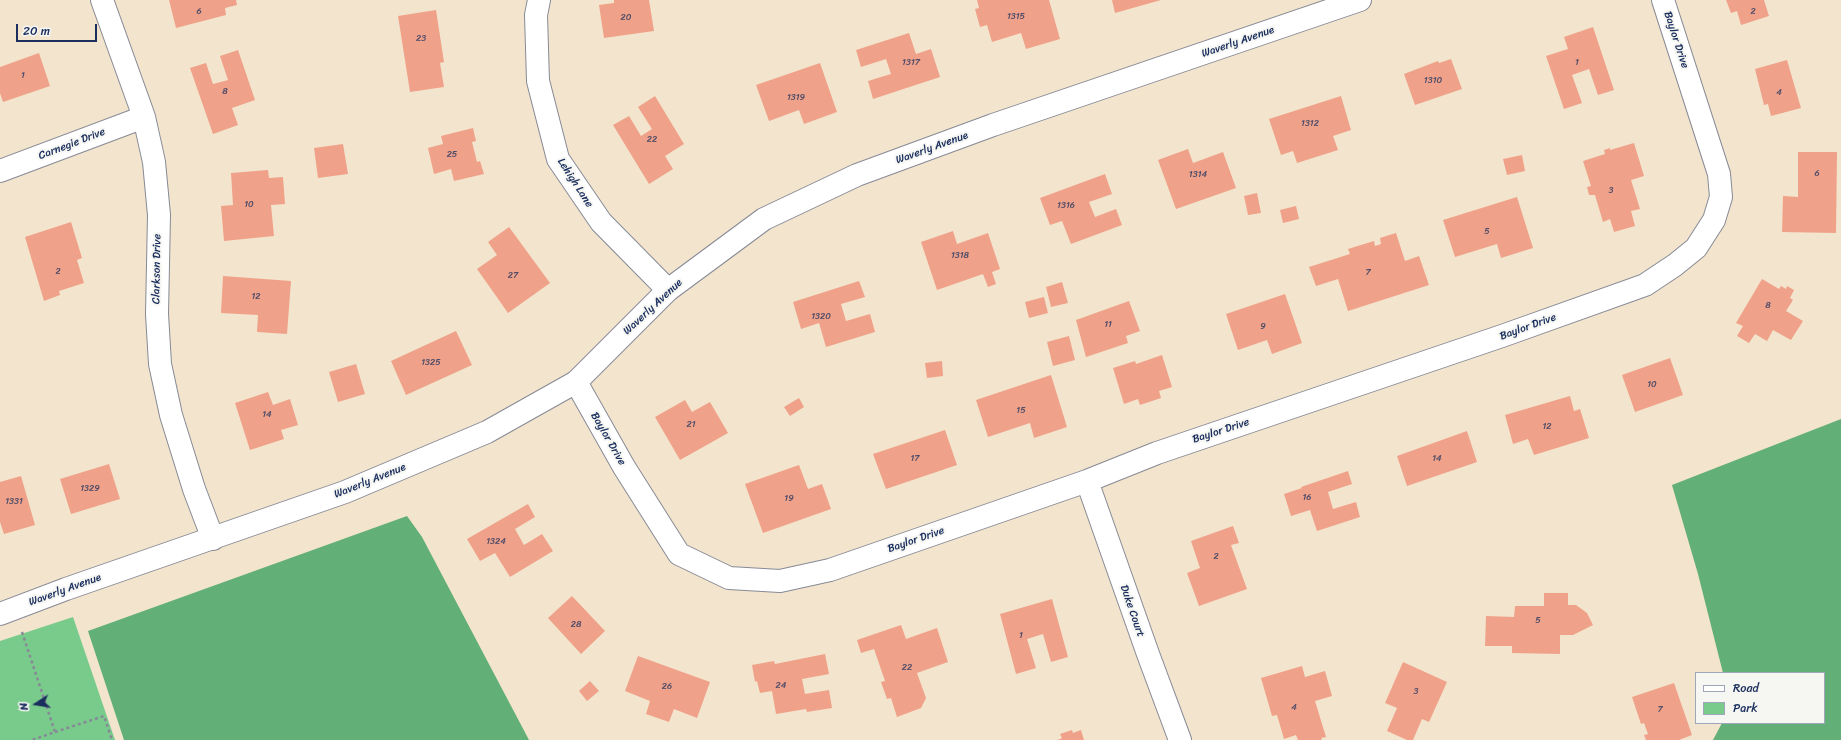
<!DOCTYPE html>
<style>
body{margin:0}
#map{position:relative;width:1841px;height:740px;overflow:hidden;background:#f3e4cd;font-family:Sriracha,sans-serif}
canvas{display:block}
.legend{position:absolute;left:1695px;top:672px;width:130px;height:52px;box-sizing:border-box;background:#f6f6f2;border:1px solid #9ea6b7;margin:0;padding:5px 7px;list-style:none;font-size:12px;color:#1b2f5e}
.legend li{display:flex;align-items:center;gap:8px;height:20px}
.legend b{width:20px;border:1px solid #9ea6b7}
.north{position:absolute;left:16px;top:684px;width:40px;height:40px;-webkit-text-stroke:3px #f6f6f2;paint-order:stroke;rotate:258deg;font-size:11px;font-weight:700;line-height:16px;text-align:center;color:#1b2f5e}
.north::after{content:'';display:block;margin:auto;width:14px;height:18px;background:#1b2f5e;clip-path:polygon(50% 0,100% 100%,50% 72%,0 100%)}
.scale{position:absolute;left:16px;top:24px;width:81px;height:18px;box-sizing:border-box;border:2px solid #1b2f5e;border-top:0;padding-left:5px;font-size:12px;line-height:14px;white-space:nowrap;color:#1b2f5e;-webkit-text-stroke:3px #f6f6f2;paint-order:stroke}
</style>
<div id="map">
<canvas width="1841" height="740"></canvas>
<ul class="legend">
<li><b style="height:5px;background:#fff"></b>Road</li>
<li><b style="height:11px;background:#79cb8c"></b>Park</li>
</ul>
<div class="north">N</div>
<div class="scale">20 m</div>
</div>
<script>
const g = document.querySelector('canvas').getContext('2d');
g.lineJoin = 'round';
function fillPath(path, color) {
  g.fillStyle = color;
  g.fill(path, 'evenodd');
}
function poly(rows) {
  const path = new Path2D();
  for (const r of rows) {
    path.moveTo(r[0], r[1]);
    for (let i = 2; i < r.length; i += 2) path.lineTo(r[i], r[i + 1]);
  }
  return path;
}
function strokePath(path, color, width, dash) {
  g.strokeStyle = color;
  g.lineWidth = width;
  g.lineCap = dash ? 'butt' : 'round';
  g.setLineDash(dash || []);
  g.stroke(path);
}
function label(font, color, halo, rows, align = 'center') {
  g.font = font + ' Sriracha,sans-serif';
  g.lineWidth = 4;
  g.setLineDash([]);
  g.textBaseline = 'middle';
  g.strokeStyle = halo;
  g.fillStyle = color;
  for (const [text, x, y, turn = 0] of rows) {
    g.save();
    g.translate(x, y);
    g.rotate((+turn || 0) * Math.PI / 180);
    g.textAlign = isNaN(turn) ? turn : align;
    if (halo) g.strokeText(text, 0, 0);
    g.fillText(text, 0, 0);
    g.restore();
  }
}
const green = poly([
 [73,617,115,740,0,740,0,641]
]);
const forest = poly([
 [1841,419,1841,740,1713,740,1722,723,1824,723,1824,673,1723,673,1698,574,1672,485],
 [407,516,422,537,529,740,124,740,88,631]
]);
const building = poly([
 [169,0,236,0,237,5,225,8,226,15,176,28],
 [614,0,649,0,654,31,604,38,599,5,614,3],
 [977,0,1049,0,1060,39,1026,49,1021,33,992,42,987,25,980,27,975,9,979,8],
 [1112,0,1161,0,1115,13],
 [1726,0,1764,0,1769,16,1741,25,1737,11,1731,13],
 [436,10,444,62,440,63,444,87,410,92,398,16],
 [1593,27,1614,90,1598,95,1589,69,1572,75,1582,103,1564,109,1546,56,1568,49,1564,37],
 [909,33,916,54,931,49,940,77,873,99,868,81,891,74,886,59,861,67,856,50],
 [238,50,255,100,232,108,238,125,213,134,190,68,206,63,213,84,228,80,220,56],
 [39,53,50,86,3,102,0,93,0,67],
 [1451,59,1462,89,1415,105,1404,74,1438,61,1439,63],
 [1787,60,1801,108,1771,116,1768,104,1764,105,1755,69],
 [820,63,837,112,804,124,799,110,769,121,756,85],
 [655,96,684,144,665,156,673,169,649,184,613,125,629,116,641,136,652,129,638,107],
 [1341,96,1351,130,1333,136,1338,150,1297,163,1293,151,1281,155,1269,119],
 [473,128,476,141,472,142,477,162,480,161,484,174,454,181,451,169,434,174,428,148,443,144,441,136],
 [1634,143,1644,176,1631,180,1640,209,1631,211,1635,226,1614,232,1610,219,1603,222,1595,195,1589,195,1587,187,1591,186,1583,161,1605,154,1604,150,1610,148,1610,150],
 [343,144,348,174,318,178,314,148],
 [1188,149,1193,163,1223,152,1236,188,1176,209,1158,160],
 [1798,152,1837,152,1836,233,1782,232,1783,196,1798,197],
 [1522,155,1525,171,1507,175,1503,159],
 [268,170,269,178,283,177,285,204,271,205,274,236,224,241,221,206,233,205,231,173],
 [1105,174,1112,194,1089,202,1095,217,1116,209,1122,225,1071,244,1062,221,1050,225,1040,198],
 [1257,193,1261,213,1248,215,1244,196],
 [1517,197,1533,248,1501,258,1497,244,1455,257,1443,220],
 [1296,206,1299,219,1283,223,1280,210],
 [71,222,82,258,77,260,84,283,59,291,60,295,44,301,25,237],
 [509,227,550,283,508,313,477,269,497,255,488,242],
 [953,231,957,244,988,233,1000,269,992,272,996,284,988,287,983,274,937,290,921,242],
 [1396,233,1405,261,1419,256,1429,285,1348,311,1338,279,1316,286,1309,267,1350,254,1348,249,1374,241,1375,246,1381,244,1380,238],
 [223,276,291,281,287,334,257,332,258,315,221,313],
 [1762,279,1779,289,1781,286,1786,289,1787,286,1794,290,1790,298,1793,300,1786,311,1803,321,1791,340,1773,330,1767,341,1755,334,1749,343,1737,336,1743,326,1736,323],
 [859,281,865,297,841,304,846,321,870,314,875,332,826,347,819,323,801,329,793,302],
 [1062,282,1068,303,1051,307,1046,287],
 [1285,294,1302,343,1272,354,1267,340,1238,350,1226,314],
 [1044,297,1048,313,1029,318,1025,302],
 [1129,301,1140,331,1126,336,1128,343,1086,357,1076,320],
 [456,331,472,365,406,395,391,361],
 [1069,336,1075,360,1053,366,1047,342],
 [1162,355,1172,387,1159,391,1161,398,1140,405,1138,399,1124,404,1113,368,1135,361,1136,364],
 [1670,358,1683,395,1635,412,1622,375],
 [942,361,943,376,927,378,925,363],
 [356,364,365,394,338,402,329,372],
 [1051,375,1067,427,1034,438,1030,423,988,437,976,400],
 [268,392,273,405,290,399,298,425,281,430,284,439,250,450,235,403],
 [1570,396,1574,411,1580,409,1589,438,1534,455,1528,439,1513,444,1505,415],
 [799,398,804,407,790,416,784,407],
 [685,400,692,412,710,402,728,433,680,460,655,417],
 [945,430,957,465,886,489,873,454],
 [1467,431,1477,462,1407,486,1397,456],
 [109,464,120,499,71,514,60,479],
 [799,465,808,489,822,484,831,509,763,533,745,484],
 [1348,471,1352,484,1328,492,1333,509,1356,502,1360,517,1317,531,1310,510,1291,516,1284,494,1302,488,1301,487],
 [21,476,35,525,4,534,0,522,0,482],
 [528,504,535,517,515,529,524,545,542,534,553,551,510,577,495,553,480,561,467,539],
 [1233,526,1239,543,1231,545,1247,589,1199,606,1187,573,1200,568,1191,541],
 [1544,593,1568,593,1568,605,1576,605,1587,613,1593,625,1573,635,1560,635,1560,654,1512,653,1512,646,1485,646,1486,616,1514,617,1515,606,1544,606],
 [572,596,605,631,581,654,548,618],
 [1052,599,1068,657,1051,662,1043,634,1027,639,1036,668,1016,674,1000,614],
 [901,625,906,639,937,628,948,662,917,673,926,698,921,708,897,717,891,698,887,699,881,682,885,681,874,649,861,653,857,640],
 [825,654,829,674,802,679,805,694,829,690,832,708,807,712,806,709,776,714,772,691,760,693,757,681,755,682,752,665,774,661,775,664],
 [638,656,710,682,697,718,674,709,669,722,646,714,650,701,625,691],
 [1403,662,1447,682,1429,722,1422,719,1413,740,1407,740,1387,731,1397,708,1385,703],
 [1302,666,1305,677,1325,671,1332,696,1315,701,1326,737,1321,738,1322,740,1298,740,1296,735,1284,739,1277,715,1272,716,1261,678],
 [590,681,599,691,587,701,579,691],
 [1674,683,1692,735,1679,740,1646,740,1644,735,1648,734,1644,723,1641,724,1632,697],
 [1072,730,1073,733,1081,730,1084,740,1058,740,1062,738,1060,734]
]);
const path = poly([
 [22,632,55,732,32,740],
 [55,732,104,716,112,740]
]);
const minor = poly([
 [102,0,144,117,154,162,159,215,157,314,160,364,171,415,194,489,213,539],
 [539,0,536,15,538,81,558,159,601,222,668,290],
 [0,171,144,117],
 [576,382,624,467,679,554,729,578,780,581,830,570,1087,481,1157,453,1502,336,1645,285,1675,265,1696,248,1714,220,1721,197,1719,174,1663,0],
 [1087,481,1148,654,1180,740]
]);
const tertiary = poly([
 [0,614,66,589,345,492,487,432,576,382,668,290,764,219,857,175,993,125,1360,0]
]);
const numberNames = [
 ["6",199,12],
 ["2",1753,12],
 ["1315",1016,17],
 ["20",626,18],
 ["23",421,39],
 ["1317",911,63],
 ["1",1577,63],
 ["1",23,76],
 ["1310",1433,81],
 ["8",225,92],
 ["4",1779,93],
 ["1319",796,98],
 ["1312",1310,124],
 ["22",652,140],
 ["25",452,155],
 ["6",1817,174],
 ["1314",1198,175],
 ["3",1611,191],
 ["10",249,205],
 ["1316",1066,206],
 ["5",1487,232],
 ["1318",960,256],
 ["2",58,272],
 ["7",1368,273],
 ["27",513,276],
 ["12",256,297],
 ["8",1768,306],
 ["1320",821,317],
 ["11",1108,325],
 ["9",1263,327],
 ["1325",431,363],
 ["10",1652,385],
 ["15",1021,411],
 ["14",267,415],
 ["21",691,425],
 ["12",1547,427],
 ["17",915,459],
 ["14",1437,459],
 ["1329",90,489],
 ["16",1307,498],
 ["19",789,499],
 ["1331",14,502],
 ["1324",496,542],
 ["2",1216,557],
 ["5",1538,621],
 ["28",576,625],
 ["1",1021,636],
 ["22",907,668],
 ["24",781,686],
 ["26",667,687],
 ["3",1416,692],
 ["4",1294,708],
 ["7",1660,710]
];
const streetNames = [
 ["Baylor Drive",1676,40,72],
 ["Waverly Avenue",1238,42,-19],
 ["Carnegie Drive",72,144,-21],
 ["Waverly Avenue",932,148,-20],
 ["Lehigh Lane",575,183,57],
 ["Clarkson Drive",157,269,-89],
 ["Waverly Avenue",653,307,-43],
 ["Baylor Drive",1528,327,-20],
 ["Baylor Drive",1221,431,-18],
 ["Baylor Drive",608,439,60],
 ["Waverly Avenue",370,481,-22],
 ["Baylor Drive",916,540,-19],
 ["Waverly Avenue",65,590,-20],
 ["Duke Court",1132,611,71]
];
fillPath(green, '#79cb8c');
fillPath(forest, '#62af78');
fillPath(building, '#efa289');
strokePath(minor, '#878a96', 24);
strokePath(tertiary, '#878a96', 24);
strokePath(path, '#878a96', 2.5, [3, 3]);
strokePath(minor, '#fff', 22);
strokePath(tertiary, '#fff', 22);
label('9px', '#504c69', null, numberNames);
label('11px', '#1b2f5e', '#f6f6f2', streetNames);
</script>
